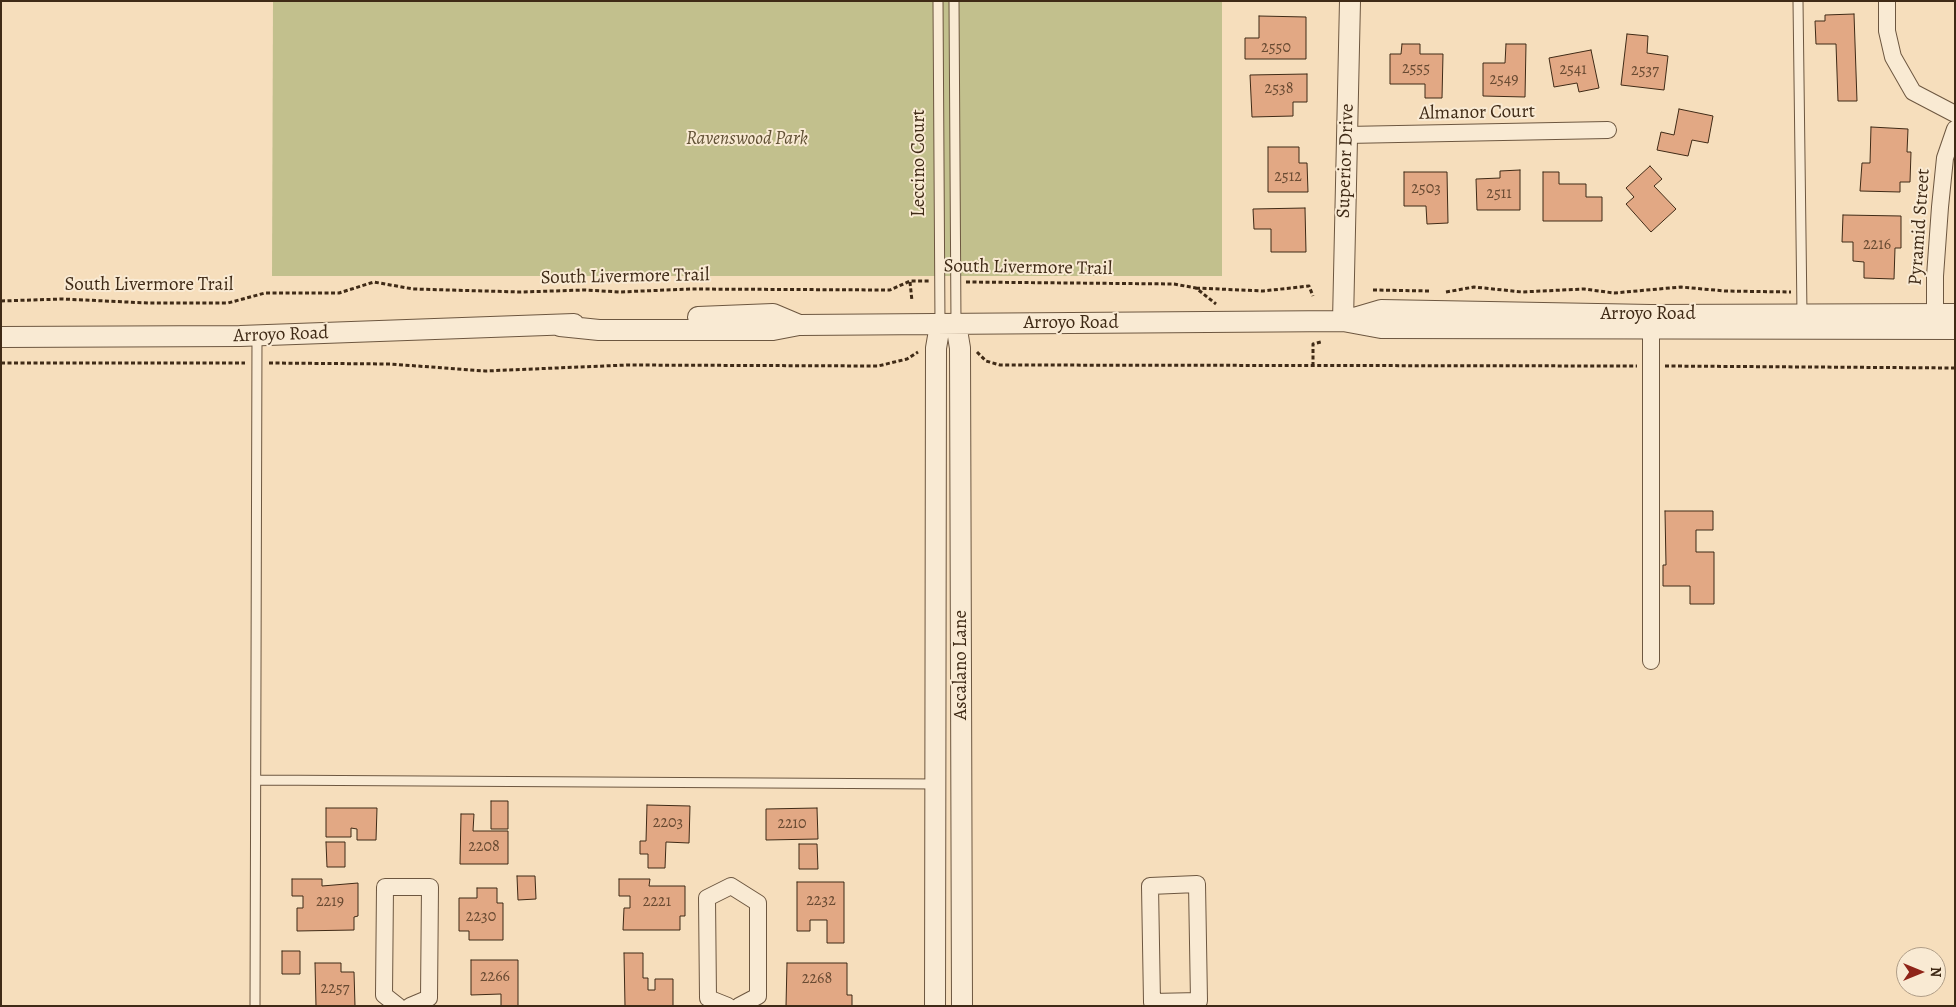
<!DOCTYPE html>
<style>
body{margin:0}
#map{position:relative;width:1956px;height:1007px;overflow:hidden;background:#f6debc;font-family:Alegreya,serif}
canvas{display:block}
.frame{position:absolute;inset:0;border:2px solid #3f2a16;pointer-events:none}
.north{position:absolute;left:1896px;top:947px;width:50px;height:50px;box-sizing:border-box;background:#f9ead3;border:1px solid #af9d87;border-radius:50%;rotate:90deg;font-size:14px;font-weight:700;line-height:20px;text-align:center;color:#3f2a16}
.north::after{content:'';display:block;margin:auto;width:18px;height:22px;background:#8f2418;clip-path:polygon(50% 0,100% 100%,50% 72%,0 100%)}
</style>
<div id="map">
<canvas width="1956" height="1007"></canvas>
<div class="frame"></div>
<div class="north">N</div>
</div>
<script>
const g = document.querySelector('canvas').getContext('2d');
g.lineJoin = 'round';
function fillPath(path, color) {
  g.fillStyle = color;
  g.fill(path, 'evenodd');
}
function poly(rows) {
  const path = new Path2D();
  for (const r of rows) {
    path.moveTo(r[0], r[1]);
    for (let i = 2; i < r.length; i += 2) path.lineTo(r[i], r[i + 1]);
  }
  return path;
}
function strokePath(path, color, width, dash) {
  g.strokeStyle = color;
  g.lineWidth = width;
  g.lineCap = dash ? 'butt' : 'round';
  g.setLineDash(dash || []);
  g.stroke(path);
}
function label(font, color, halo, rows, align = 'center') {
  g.font = font + ' Alegreya,serif';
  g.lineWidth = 4;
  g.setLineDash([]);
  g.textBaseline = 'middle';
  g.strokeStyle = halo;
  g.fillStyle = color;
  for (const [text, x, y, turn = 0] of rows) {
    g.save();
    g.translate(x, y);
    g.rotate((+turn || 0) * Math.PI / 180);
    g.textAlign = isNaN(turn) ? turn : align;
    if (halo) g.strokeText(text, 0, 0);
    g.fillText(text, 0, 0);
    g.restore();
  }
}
const green = poly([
 [273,1,1222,1,1222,276,272,276]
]);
const building = poly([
 [1854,14,1857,101,1838,101,1836,44,1816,44,1815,21,1825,21,1825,15,1854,14],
 [1259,16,1306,17,1306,59,1245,59,1245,38,1259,38,1259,16],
 [1627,34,1648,36,1647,53,1668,56,1664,90,1621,85,1627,34],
 [1402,44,1420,44,1420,54,1443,54,1442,98,1425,98,1425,84,1390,84,1390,54,1401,54,1402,44],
 [1506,44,1526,44,1525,97,1483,96,1483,63,1505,63,1506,44],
 [1591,50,1599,88,1579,92,1577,83,1554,87,1549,58,1591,50],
 [1307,74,1307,102,1293,102,1293,116,1252,117,1250,75,1307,74],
 [1679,109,1713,116,1708,143,1692,140,1688,156,1657,150,1661,132,1674,135,1679,109],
 [1871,127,1908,129,1907,152,1911,152,1910,182,1900,182,1900,192,1860,191,1862,163,1870,163,1871,127],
 [1268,147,1299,147,1299,163,1307,163,1308,192,1268,192,1268,147],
 [1650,166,1662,179,1654,186,1676,209,1651,232,1626,204,1634,197,1626,188,1650,166],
 [1520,170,1520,210,1477,210,1476,179,1500,178,1500,171,1520,170],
 [1404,172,1447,172,1448,223,1427,224,1426,206,1404,206,1404,172],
 [1543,172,1559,172,1559,184,1586,184,1586,197,1602,197,1602,221,1543,221,1543,172],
 [1305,208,1306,252,1271,252,1271,229,1254,229,1253,209,1305,208],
 [1843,215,1901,216,1901,248,1895,248,1894,279,1864,278,1864,262,1853,261,1853,242,1842,242,1843,215],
 [1665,511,1713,511,1713,530,1696,530,1696,552,1714,552,1714,604,1690,604,1690,586,1663,586,1663,565,1666,565,1665,511],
 [491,801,508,801,508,829,491,829,491,801],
 [647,805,690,806,689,843,666,842,665,868,648,868,648,854,640,854,640,841,646,841,647,805],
 [326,808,377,808,376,840,357,840,357,829,351,828,351,837,326,837,326,808],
 [817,808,818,839,766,840,766,809,817,808],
 [461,814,474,814,473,831,508,831,508,864,460,864,461,814],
 [326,842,345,842,345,867,327,867,326,842],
 [799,844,817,844,818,869,799,869,799,844],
 [517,876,535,876,536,899,518,900,517,876],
 [292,879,322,879,322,886,358,883,358,916,354,917,354,930,297,931,297,908,303,908,303,896,292,896,292,879],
 [619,879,650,879,649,886,685,886,685,916,680,916,680,930,623,930,624,908,630,908,630,896,619,896,619,879],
 [797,882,844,882,844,943,827,943,827,920,810,920,810,931,797,931,797,882],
 [477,888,497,888,497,903,503,903,503,940,469,940,469,931,459,931,459,898,477,898,477,888],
 [282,951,300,951,300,974,282,974,282,951],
 [624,953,643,953,643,978,648,978,648,990,655,990,655,979,673,979,673,1006,625,1006,624,953],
 [471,960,518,960,518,1006,501,1006,501,994,471,995,471,960],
 [315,963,341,963,341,972,354,972,355,1006,316,1006,315,963],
 [787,963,847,963,847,995,852,995,852,1006,786,1006,787,963]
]);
const path = poly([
 [910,282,912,301],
 [966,282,1174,284,1196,288,1216,304],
 [1196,288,1263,291,1309,286,1313,296],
 [1373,290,1430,291],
 [1446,292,1474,287,1522,292,1584,289,1614,293,1681,287,1725,291,1791,292],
 [1,301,63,299,148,303,228,303,265,293,339,293,374,282,413,289,521,292,585,290,619,292,691,289,890,290,910,281,930,281],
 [977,352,986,361,1000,365,1637,366],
 [1,363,245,363],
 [269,363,390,364,485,371,627,365,878,366,907,359,918,352],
 [1313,366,1313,344,1321,342],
 [1665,366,1955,368]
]);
const service = poly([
 [938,1,940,325],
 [954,1,956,324],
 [1798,1,1802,314],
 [256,780,935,784],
 [255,1006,257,336]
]);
const minor = poly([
 [1887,1,1887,31,1893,57,1913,92,1955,114],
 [1346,135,1608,130],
 [1935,325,1935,276,1940,207,1945,158,1955,129],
 [1651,661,1651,317],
 [1152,1002,1199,1001,1197,884,1150,886,1152,1002,1153,1006],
 [398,1006,384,995,385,887,430,887,429,998,410,1006],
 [728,1006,708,998,707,898,731,886,758,903,758,996,739,1006]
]);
const tertiary = poly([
 [698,317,773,314,799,325],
 [1347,320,1381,310,1651,315,1955,314],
 [1343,321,1350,1],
 [956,324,960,348,962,1006],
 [560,326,599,330,773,330,799,325,1343,321,1381,328,1955,329],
 [1,337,240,336,574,324],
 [935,1006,936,348,940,325]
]);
const numberNames = [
 ["2550",1276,48],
 ["2555",1416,69],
 ["2541",1573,70],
 ["2537",1645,71],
 ["2549",1504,80],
 ["2538",1279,89],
 ["2512",1288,177],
 ["2503",1426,189],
 ["2511",1499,194],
 ["2216",1877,245],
 ["2203",668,823],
 ["2210",792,824],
 ["2208",484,847],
 ["2232",821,901],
 ["2219",330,902],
 ["2221",657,902],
 ["2230",481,917],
 ["2266",495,977],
 ["2268",817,979],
 ["2257",335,989]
];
const streetNames = [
 ["Almanor Court",1477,113,-1],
 ["Superior Drive",1346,161,-88],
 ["Leccino Court",919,163,-90],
 ["Pyramid Street",1920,227,-86],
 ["South Livermore Trail",1028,268,1],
 ["South Livermore Trail",625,277,-1],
 ["South Livermore Trail",149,285],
 ["Arroyo Road",1648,314],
 ["Arroyo Road",1071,323],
 ["Arroyo Road",281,335,-2],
 ["Ascalano Lane",961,665,-90]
];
const parkNames = [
 ["Ravenswood Park",747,139]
];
fillPath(green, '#c2c08d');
fillPath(building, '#e2a884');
strokePath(building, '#3f2a16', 1);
strokePath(service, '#6d5740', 11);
strokePath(minor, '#6d5740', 18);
strokePath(tertiary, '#6d5740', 22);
strokePath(path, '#3f2a16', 3, [4, 2.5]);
strokePath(service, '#f9ead3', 9);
strokePath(minor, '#f9ead3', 16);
strokePath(tertiary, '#f9ead3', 20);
label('16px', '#684a32', null, numberNames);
label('19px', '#3f2a16', '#f9ead3', streetNames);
label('italic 19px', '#605034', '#f9ead3', parkNames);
</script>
